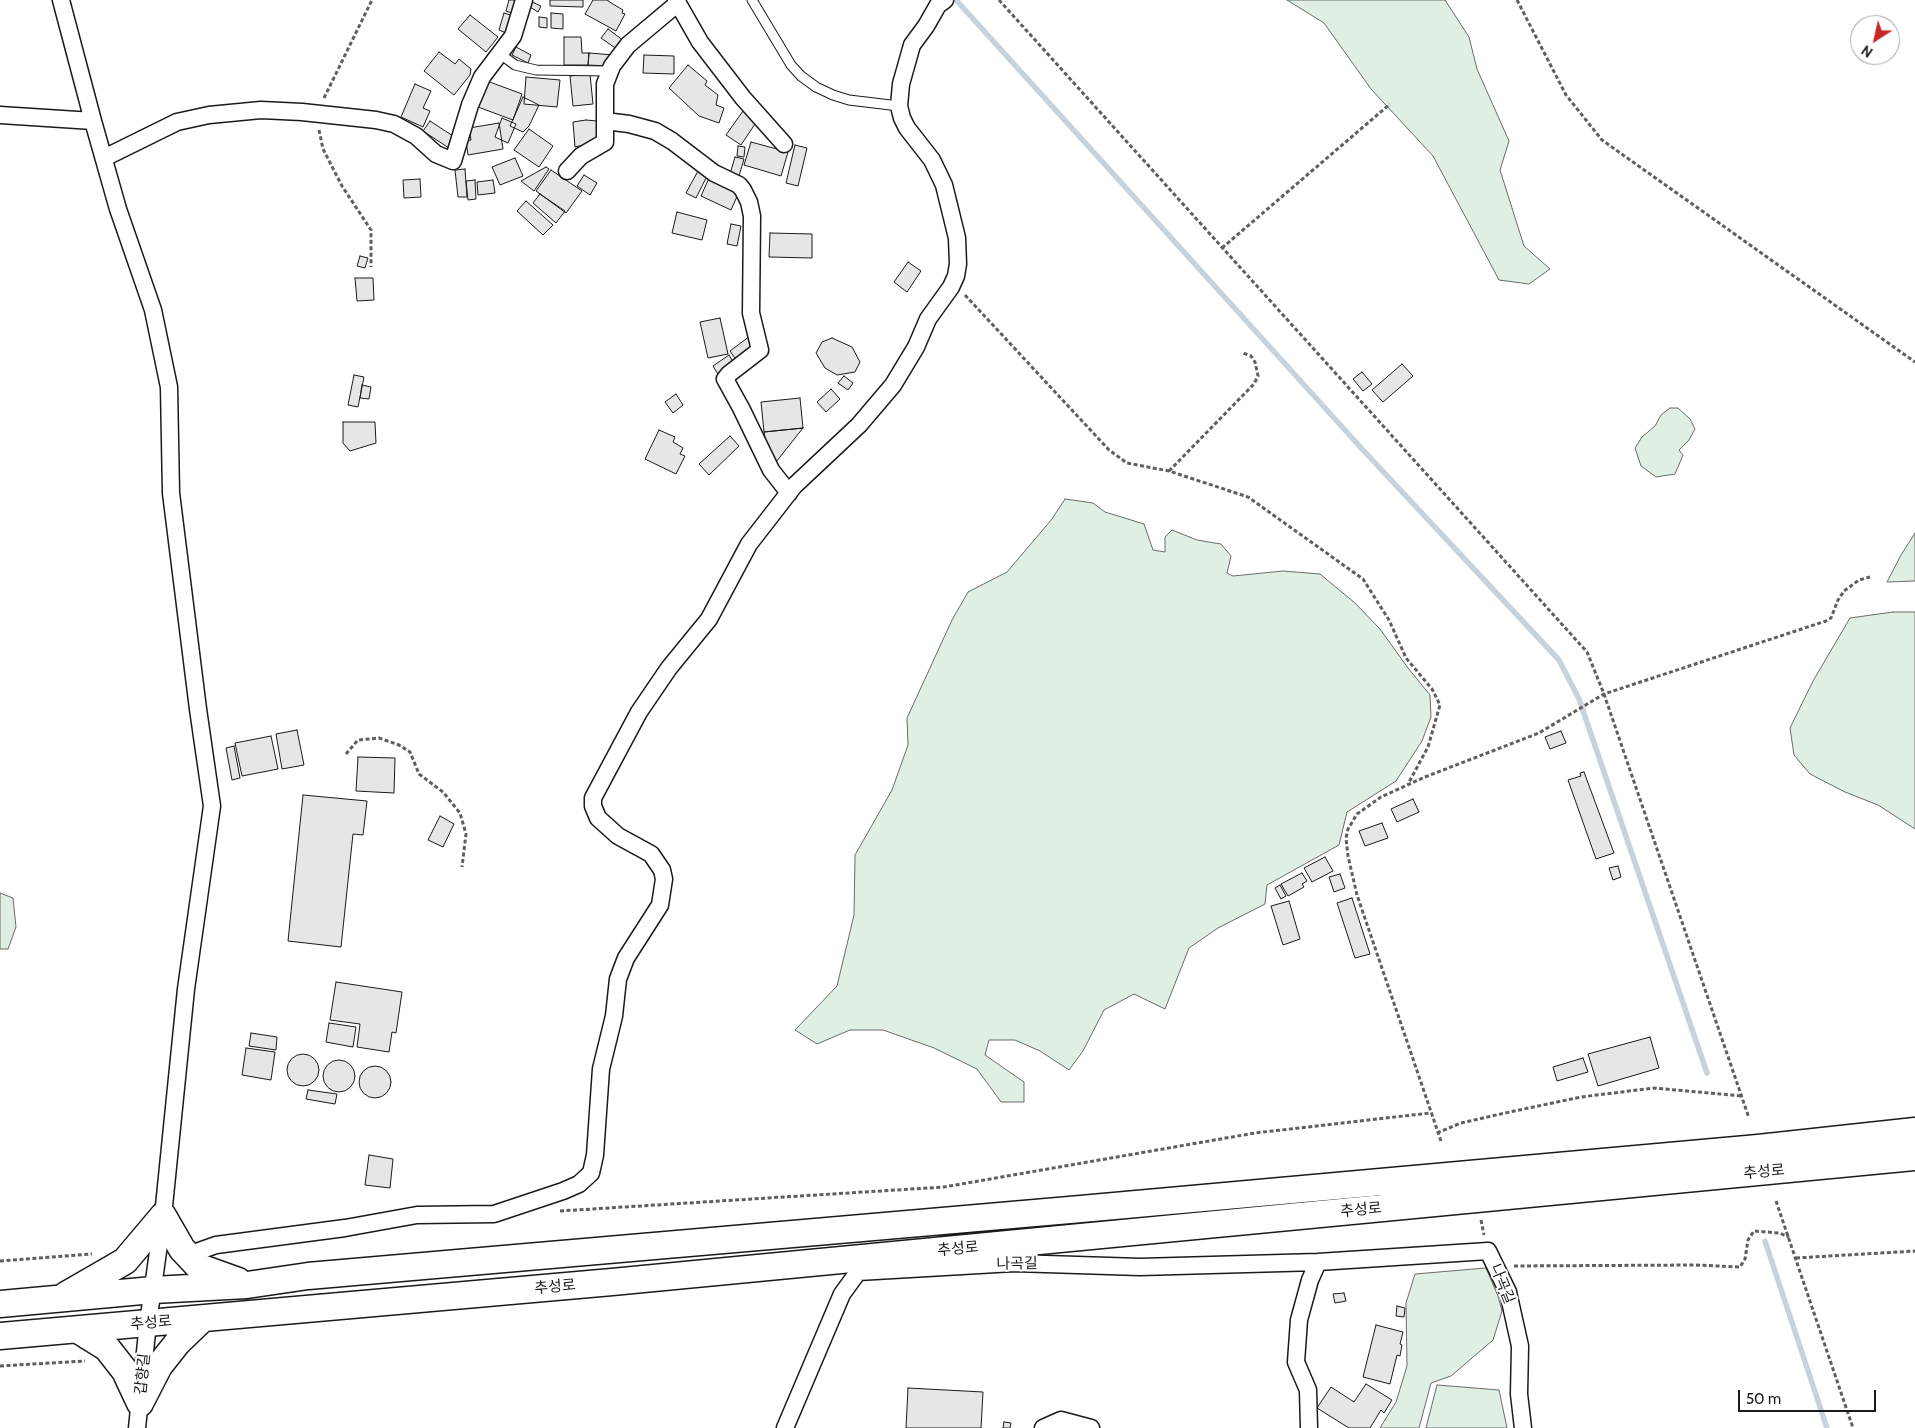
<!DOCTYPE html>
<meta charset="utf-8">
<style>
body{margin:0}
#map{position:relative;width:1915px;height:1428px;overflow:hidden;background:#fff;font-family:Cabin,sans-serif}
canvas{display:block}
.north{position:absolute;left:1850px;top:15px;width:50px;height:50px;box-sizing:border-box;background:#fff;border:1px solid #a3a3a3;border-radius:50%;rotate:215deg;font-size:14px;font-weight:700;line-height:20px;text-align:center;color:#1a1a1a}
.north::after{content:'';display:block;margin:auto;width:18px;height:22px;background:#c62828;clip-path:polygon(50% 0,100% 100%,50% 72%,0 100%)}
.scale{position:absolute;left:1738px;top:1390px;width:138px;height:22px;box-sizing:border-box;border:2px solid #1a1a1a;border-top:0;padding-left:6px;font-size:15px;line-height:18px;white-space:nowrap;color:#1a1a1a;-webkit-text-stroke:4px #fff;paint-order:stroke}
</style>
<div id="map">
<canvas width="1915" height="1428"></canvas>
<div class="north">N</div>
<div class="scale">50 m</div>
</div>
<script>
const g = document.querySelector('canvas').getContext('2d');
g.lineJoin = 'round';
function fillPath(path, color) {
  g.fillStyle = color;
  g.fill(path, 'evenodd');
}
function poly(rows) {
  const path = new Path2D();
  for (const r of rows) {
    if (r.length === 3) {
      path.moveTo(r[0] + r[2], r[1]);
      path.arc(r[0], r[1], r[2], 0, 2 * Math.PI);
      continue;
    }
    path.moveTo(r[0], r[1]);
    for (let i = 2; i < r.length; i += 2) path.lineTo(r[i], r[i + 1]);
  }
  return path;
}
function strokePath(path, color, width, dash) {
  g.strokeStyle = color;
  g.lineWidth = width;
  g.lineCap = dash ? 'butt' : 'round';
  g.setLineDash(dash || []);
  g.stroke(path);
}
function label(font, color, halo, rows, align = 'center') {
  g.font = font + ' Cabin,"Noto Sans KR",sans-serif';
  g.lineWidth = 4;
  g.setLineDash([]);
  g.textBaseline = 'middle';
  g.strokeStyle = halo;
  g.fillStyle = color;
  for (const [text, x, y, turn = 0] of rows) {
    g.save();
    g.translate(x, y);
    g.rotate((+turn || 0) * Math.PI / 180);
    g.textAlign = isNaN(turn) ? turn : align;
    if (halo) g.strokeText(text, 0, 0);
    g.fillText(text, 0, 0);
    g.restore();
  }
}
const green = poly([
 [1287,0,1445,0,1469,37,1477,69,1509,141,1500,170,1524,246,1550,269,1529,284,1499,280,1433,156,1371,89,1324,23,1287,0],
 [1670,408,1678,408,1690,419,1695,429,1689,440,1679,450,1683,455,1675,474,1656,477,1641,466,1635,448,1642,437,1655,426,1661,415,1670,408],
 [1065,499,1093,503,1105,512,1144,524,1153,550,1165,552,1165,537,1172,530,1197,540,1221,544,1231,556,1227,573,1233,576,1283,571,1320,574,1355,603,1380,629,1408,668,1430,695,1431,717,1422,741,1396,781,1347,812,1339,845,1267,885,1265,904,1218,928,1189,948,1165,1009,1134,994,1104,1010,1083,1051,1069,1070,1040,1051,1015,1040,989,1040,985,1055,1024,1082,1024,1102,1001,1102,977,1069,934,1048,883,1030,850,1030,817,1044,795,1030,837,986,854,915,855,855,892,790,908,745,907,718,952,620,968,592,1007,572,1052,519,1065,499],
 [1915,533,1915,581,1887,582,1901,555,1915,533],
 [1893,612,1915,612,1915,829,1878,805,1845,792,1810,774,1794,755,1790,728,1813,681,1850,618,1893,612],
 [0,893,13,898,16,927,8,949,0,949,0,893],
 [1486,1268,1498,1296,1502,1311,1493,1340,1451,1376,1431,1383,1419,1428,1380,1428,1396,1402,1407,1366,1406,1303,1415,1274,1486,1268],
 [1437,1385,1499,1390,1507,1428,1426,1428,1437,1385]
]);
const stream = poly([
 [956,0,1363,450,1559,660,1579,699,1707,1073],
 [1765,1241,1827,1428]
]);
const building = poly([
 [509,0,522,0,517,15,506,11,509,0],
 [550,0,583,0,583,7,550,6,550,0],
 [593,0,608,0,608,1,623,10,622,13,625,14,616,31,585,14,593,0],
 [532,2,541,6,538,12,530,7,532,2],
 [504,13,517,17,511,35,499,30,504,13],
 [551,13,563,14,563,29,551,28,551,13],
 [470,15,498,37,486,52,458,29,470,15],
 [539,17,547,18,547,28,539,27,539,17],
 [608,29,624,41,618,50,601,38,608,29],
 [564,37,581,37,582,53,589,53,588,65,564,65,564,37],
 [516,47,531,55,528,63,512,55,516,47],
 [439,52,455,64,459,59,471,69,470,75,454,95,424,71,439,52],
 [589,53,614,55,609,66,588,65,589,53],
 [644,55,674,56,674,74,643,73,644,55],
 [688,65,707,81,705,85,718,95,716,105,724,108,719,123,699,116,669,88,688,65],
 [590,74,593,104,573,106,570,76,590,74],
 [526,77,560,80,557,107,524,104,526,77],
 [487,81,522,94,513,120,478,107,487,81],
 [415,84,431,91,423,108,430,111,423,127,401,117,415,84],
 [523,97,539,105,529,126,523,132,510,126,523,97],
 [743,111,757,121,741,145,726,135,743,111],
 [502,118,516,124,508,143,495,137,502,118],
 [586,120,597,121,597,142,575,147,573,122,586,120],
 [430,121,456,138,452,150,423,131,430,121],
 [499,123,503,149,468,155,466,141,471,140,469,128,499,123],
 [529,129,553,146,539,167,514,150,529,129],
 [751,142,788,152,781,176,744,165,751,142],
 [795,145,807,148,798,186,786,183,795,145],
 [738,146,745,147,744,157,737,156,738,146],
 [735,157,744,159,739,176,730,174,735,157],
 [515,158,523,176,500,185,492,167,515,158],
 [546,167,549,169,534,191,521,181,546,167],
 [465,169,467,197,458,197,455,170,465,169],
 [551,170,582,191,566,213,536,191,551,170],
 [698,171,707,176,696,198,686,193,698,171],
 [584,175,597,183,590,195,577,186,584,175],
 [709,178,739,192,731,210,701,196,709,178],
 [420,179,421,197,404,198,403,180,420,179],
 [475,180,476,199,468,200,466,181,475,180],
 [493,180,495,193,478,195,477,182,493,180],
 [540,194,565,211,556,223,533,203,540,194],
 [526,201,553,225,543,235,517,211,526,201],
 [677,212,707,220,702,240,672,233,677,212],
 [731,224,741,226,737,246,727,244,731,224],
 [770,233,812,234,812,258,769,257,770,233],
 [360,256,368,258,365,268,357,266,360,256],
 [908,262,921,271,907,292,894,282,908,262],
 [355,278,373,278,374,300,357,301,355,278],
 [720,318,728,354,708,358,700,322,720,318],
 [750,336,757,346,737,361,730,351,750,336],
 [832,338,852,347,860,362,855,372,837,375,825,368,816,353,822,342,832,338],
 [729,355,735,365,719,376,713,366,729,355],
 [1402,364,1413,376,1383,402,1372,390,1402,364],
 [1362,372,1372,384,1363,391,1353,379,1362,372],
 [354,375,364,377,358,407,348,405,354,375],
 [844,376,853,383,848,390,838,383,844,376],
 [362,385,371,387,369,399,360,398,362,385],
 [831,389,840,399,826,412,817,402,831,389],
 [676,394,683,405,673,413,665,402,676,394],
 [800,398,803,428,764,432,761,402,800,398],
 [343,422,375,422,376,443,350,451,343,443,343,422],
 [803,428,776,462,767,449,764,432,803,428],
 [659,430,675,437,673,442,683,448,680,454,685,456,676,474,645,459,659,430],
 [730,436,739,446,709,475,699,464,730,436],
 [297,730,304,765,282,769,276,734,297,730],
 [1561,731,1566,743,1550,749,1545,737,1561,731],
 [271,736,278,769,242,776,235,743,271,736],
 [234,746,240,778,232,780,226,748,234,746],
 [358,757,395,758,394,793,356,791,358,757],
 [1584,772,1614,853,1596,859,1568,780,1581,776,1580,773,1584,772],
 [303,795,367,801,363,835,353,834,341,947,288,941,303,795],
 [1413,799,1419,812,1397,822,1391,809,1413,799],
 [440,816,454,824,443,847,428,840,440,816],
 [1382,823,1388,838,1365,846,1359,831,1382,823],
 [1325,857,1333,871,1312,882,1304,868,1325,857],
 [1618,866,1621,877,1613,880,1609,868,1618,866],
 [1302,873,1307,881,1302,884,1304,887,1288,896,1281,884,1302,873],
 [1340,874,1345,888,1334,892,1329,877,1340,874],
 [1280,885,1286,896,1281,899,1275,888,1280,885],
 [1352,898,1370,954,1355,958,1337,903,1352,898],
 [1289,901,1300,939,1283,945,1271,906,1289,901],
 [336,982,402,992,396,1033,392,1032,389,1052,357,1047,360,1024,330,1020,336,982],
 [329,1023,356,1027,353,1047,326,1042,329,1023],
 [251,1033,277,1037,276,1050,249,1046,251,1033],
 [1650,1037,1659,1068,1598,1086,1588,1054,1650,1037],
 [246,1048,275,1052,271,1080,242,1075,246,1048],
 [303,1070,16],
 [1583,1058,1588,1072,1557,1081,1553,1067,1583,1058],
 [339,1076,16],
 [375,1082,16],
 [308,1090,337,1094,335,1104,306,1099,308,1090],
 [369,1155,393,1159,390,1188,365,1185,369,1155],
 [1344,1293,1346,1301,1335,1303,1333,1294,1344,1293],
 [1397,1306,1405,1308,1404,1317,1396,1316,1397,1306],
 [1376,1325,1403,1332,1400,1344,1402,1345,1400,1356,1397,1355,1390,1384,1363,1377,1376,1325],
 [1366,1384,1392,1400,1384,1413,1381,1410,1370,1428,1349,1428,1317,1408,1331,1387,1354,1402,1366,1384],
 [908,1388,983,1392,981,1428,906,1428,908,1388],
 [1004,1422,1011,1423,1010,1428,1003,1428,1004,1422]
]);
const path = poly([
 [999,0,1587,652,1604,694,1749,1118],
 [1517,0,1566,95,1602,140,1915,362],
 [324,98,372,0],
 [319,130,323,149,342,186,371,230,371,267],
 [1222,248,1390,104],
 [965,295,1109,450,1127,463,1169,471,1248,497,1363,579,1389,620,1406,658,1432,689,1440,705,1428,747,1408,784],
 [1169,471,1254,384,1258,376,1255,362,1251,356,1243,353],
 [346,754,358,740,379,738,399,745,410,752,419,774,443,792,460,813,466,834,462,867],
 [1437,1133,1461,1123,1505,1113,1581,1097,1654,1088,1742,1096],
 [1441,1141,1357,895,1348,856,1346,838,1348,829,1357,814,1381,797,1425,777,1539,733,1604,694,1826,621,1831,618,1838,600,1844,591,1859,580,1870,577],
 [1776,1201,1853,1428],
 [560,1211,944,1187,1255,1133,1430,1113],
 [1481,1220,1484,1235],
 [1796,1258,1915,1251],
 [0,1261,92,1254],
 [1514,1266,1695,1265,1740,1267,1745,1259,1748,1240,1754,1231,1779,1233,1789,1237],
 [0,1366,85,1361]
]);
const lane = poly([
 [752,0,791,65,801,76,816,87,833,95,849,100,899,106],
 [499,53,515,65,536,70,609,71]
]);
const street = poly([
 [61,0,93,121,118,209,153,310,169,387,171,493,198,709,212,806,186,989,163,1216,148,1323,137,1428],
 [676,0,700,42,743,98,784,144],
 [0,115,93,121],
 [605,121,629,124,655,131,672,141,714,173,739,185,743,190,749,202,752,216,751,313,760,350,729,374,725,379,741,408,771,470,789,493],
 [104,158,177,122,209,115,261,110,302,112,376,120,394,124,416,136,436,154,453,161,470,105,482,77,513,36,524,0],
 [567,171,581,156,605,142,605,84,612,66,628,45,678,3],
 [188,1255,216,1245,345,1228,417,1215,494,1214,563,1191,579,1184,591,1173,595,1155,601,1069,614,1016,618,979,626,958,660,905,664,879,662,870,651,854,618,836,598,818,593,806,593,798,639,712,669,668,709,619,749,544,794,486,859,425,893,385,916,347,928,319,951,287,956,276,958,264,957,238,944,185,932,160,907,128,902,118,899,106,901,84,912,45,926,26,938,5,945,0],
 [785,1428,842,1294,858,1272,1014,1263,1140,1267,1318,1262,1488,1251,1508,1292,1520,1346,1519,1394,1523,1428],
 [1043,1428,1061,1420,1091,1428],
 [1309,1428,1308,1390,1296,1362,1299,1320,1310,1280,1318,1262]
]);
const primary = poly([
 [66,1295,125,1261,163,1216,182,1249,199,1267,238,1281],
 [0,1304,153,1290,247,1285,308,1276,1081,1209,1758,1148,1915,1131],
 [78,1330,107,1348,125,1371,140,1403],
 [0,1336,612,1282,1915,1157],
 [140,1403,159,1366,178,1342,202,1319]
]);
const streetNames = [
 ["추성로",1764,1172,-5],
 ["추성로",1361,1210,-5],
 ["추성로",958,1249,-5],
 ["나곡길",1017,1264,-1],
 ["나곡길",1502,1284,68],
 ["추성로",555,1287,-5],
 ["추성로",151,1323,-5],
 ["갑향길",143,1374,-84]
];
fillPath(green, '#e0efe3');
strokePath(green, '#6a6a6a', 1);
strokePath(stream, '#c6d2dc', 5.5);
fillPath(building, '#e6e6e6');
strokePath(building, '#1a1a1a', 1);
strokePath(lane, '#1a1a1a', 11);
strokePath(street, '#1a1a1a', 19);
strokePath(primary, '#1a1a1a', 29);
strokePath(path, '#5f5f5f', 3, [4, 2.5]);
strokePath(lane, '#fff', 9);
strokePath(street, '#fff', 16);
strokePath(primary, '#fff', 26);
label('15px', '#1a1a1a', '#fff', streetNames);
</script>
